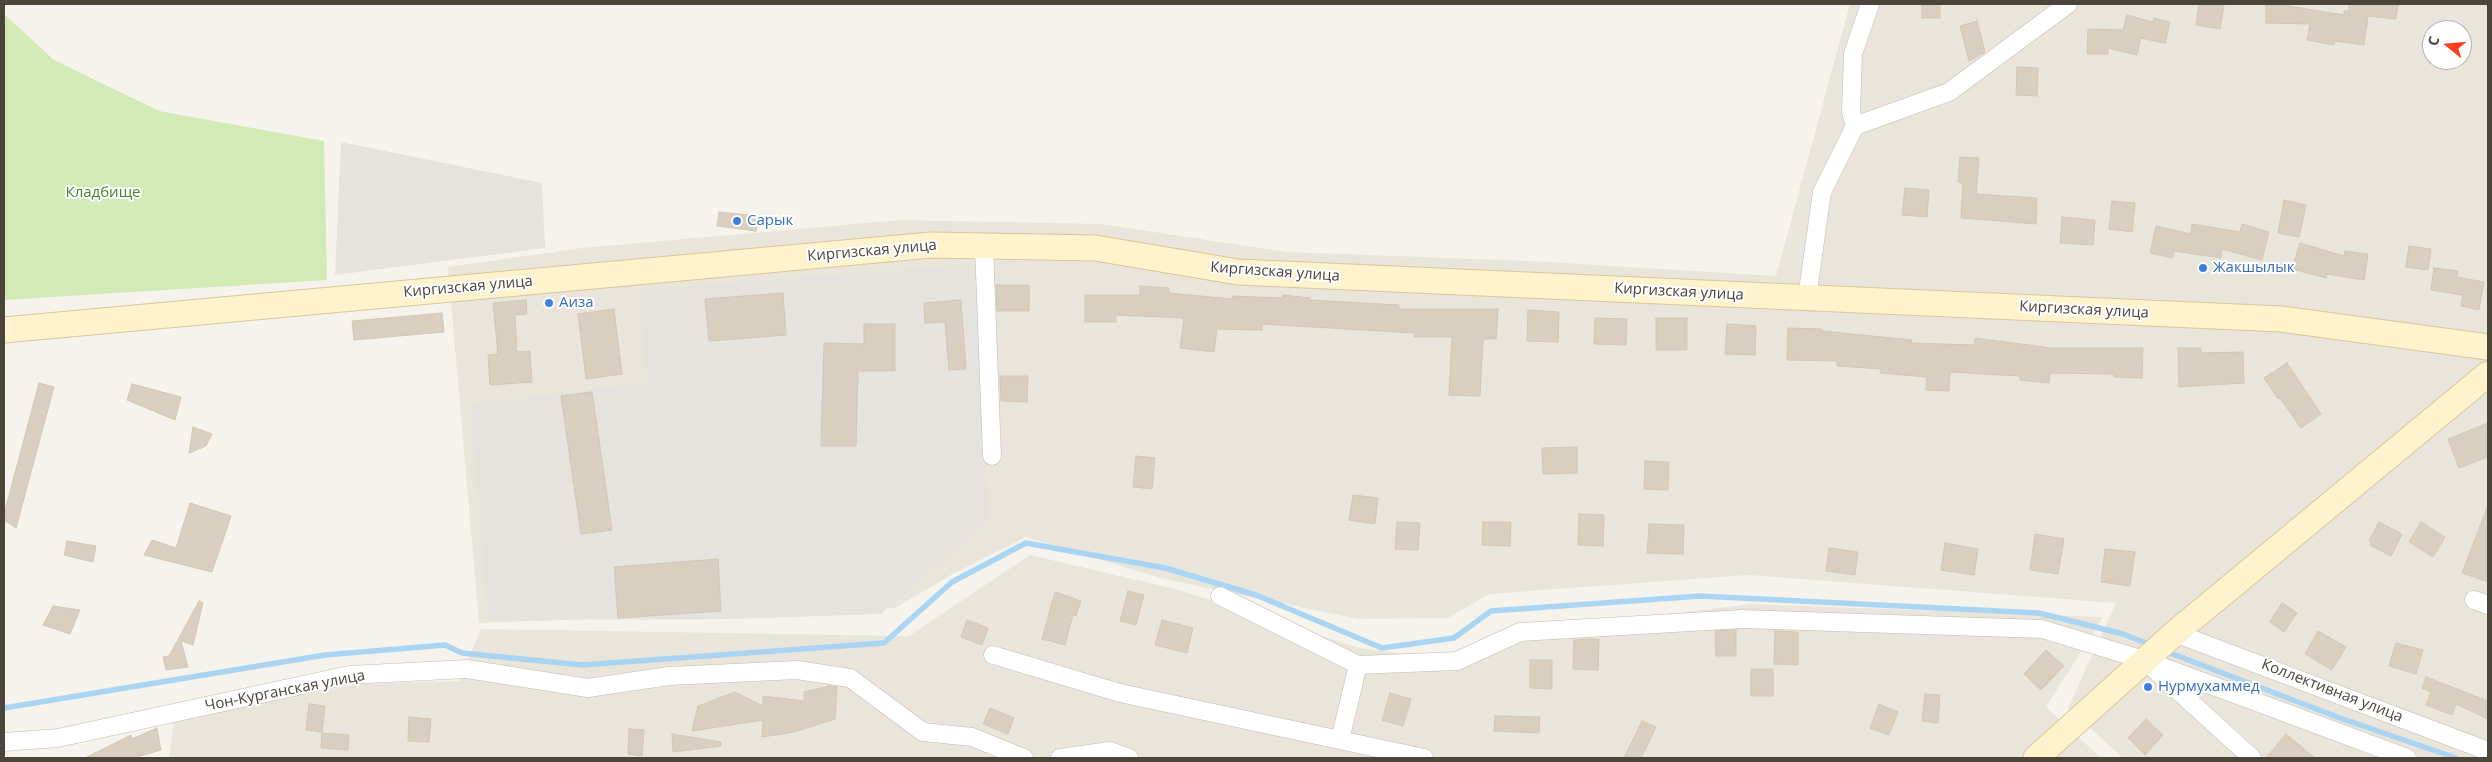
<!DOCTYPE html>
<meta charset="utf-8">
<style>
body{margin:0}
#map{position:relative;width:2492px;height:762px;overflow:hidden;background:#f6f3ec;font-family:"Open Sans",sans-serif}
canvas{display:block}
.frame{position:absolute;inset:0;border:5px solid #4b4439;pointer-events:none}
.north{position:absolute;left:2422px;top:20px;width:50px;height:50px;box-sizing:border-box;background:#fff;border:1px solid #b7b4b0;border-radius:50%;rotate:287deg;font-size:14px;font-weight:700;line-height:20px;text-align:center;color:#4b4439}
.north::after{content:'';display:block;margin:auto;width:18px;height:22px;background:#fc3f1d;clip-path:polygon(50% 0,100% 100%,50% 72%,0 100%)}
</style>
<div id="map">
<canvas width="2492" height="762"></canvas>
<div class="frame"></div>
<div class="north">С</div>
</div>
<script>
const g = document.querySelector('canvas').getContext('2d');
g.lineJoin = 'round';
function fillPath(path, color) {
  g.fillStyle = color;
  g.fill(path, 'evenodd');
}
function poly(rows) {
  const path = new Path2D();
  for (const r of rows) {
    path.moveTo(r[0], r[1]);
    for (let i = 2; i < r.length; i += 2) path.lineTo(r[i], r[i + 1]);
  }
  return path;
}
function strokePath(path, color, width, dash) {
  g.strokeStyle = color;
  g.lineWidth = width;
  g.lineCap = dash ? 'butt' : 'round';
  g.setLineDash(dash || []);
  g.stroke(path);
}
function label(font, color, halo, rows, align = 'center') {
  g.font = font + ' "Open Sans",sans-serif';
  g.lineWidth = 4;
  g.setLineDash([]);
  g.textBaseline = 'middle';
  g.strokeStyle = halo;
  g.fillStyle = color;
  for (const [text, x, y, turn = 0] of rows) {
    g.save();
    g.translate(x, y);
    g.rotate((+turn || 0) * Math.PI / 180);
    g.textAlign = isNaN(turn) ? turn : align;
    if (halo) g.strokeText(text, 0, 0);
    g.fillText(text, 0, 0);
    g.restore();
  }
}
const residential = poly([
 [1850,4,2488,4,2488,758,2123,758,2068,708,2116,603,1748,575,1489,594,1448,618,1358,619,1160,578,1026,537,951,575,895,608,479,623,448,267,582,248,901,220,1101,224,1287,252,1531,261,1776,276],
 [2432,30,2462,30,2462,60,2432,60],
 [1030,555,1179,590,1359,648,1457,661,1520,632,1751,604,2103,617,2046,707,2101,758,169,758,174,720,360,684,459,681,481,629,909,636]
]);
const industrial = poly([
 [341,142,542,183,545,248,335,275],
 [976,264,988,522,881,614,730,619,488,620,471,404,647,383,639,290]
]);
const green = poly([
 [4,14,54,60,159,111,324,141,327,280,4,300]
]);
const stream = poly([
 [2165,651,2340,718,2456,758],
 [4,708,325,655,445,645,462,653,582,665,884,643,952,582,1026,543,1165,568,1256,595,1382,648,1454,638,1491,611,1701,596,2039,613,2123,634,2151,645]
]);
const building = poly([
 [1922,4,1940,4,1940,18,1922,18,1922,4],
 [2199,4,2224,4,2220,29,2196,25,2199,4],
 [2266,4,2289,4,2289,6,2344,15,2344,11,2349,11,2349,4,2398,4,2396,19,2368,16,2364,45,2335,41,2334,45,2307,40,2310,24,2266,23,2266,4],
 [2127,15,2153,22,2154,18,2170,22,2165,43,2141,38,2137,55,2108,48,2108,54,2087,54,2088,29,2123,30,2127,15],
 [1977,21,1985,52,1969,61,1960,26,1977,21],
 [2017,67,2038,68,2037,96,2016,95,2017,67],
 [1960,157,1979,158,1976,194,2037,198,2036,224,1961,218,1963,183,1958,182,1960,157],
 [1905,188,1929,190,1927,217,1902,215,1905,188],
 [2284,200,2306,205,2299,237,2278,233,2284,200],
 [2112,201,2135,203,2132,232,2109,229,2112,201],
 [719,212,758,216,756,231,717,226,719,212],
 [2062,217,2095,220,2093,245,2060,243,2062,217],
 [2192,224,2240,232,2242,224,2269,232,2262,260,2222,249,2221,258,2174,251,2172,258,2150,253,2156,226,2191,234,2192,224],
 [2300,243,2344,256,2345,251,2368,254,2364,280,2327,274,2326,278,2292,269,2300,243],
 [2409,246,2431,249,2428,270,2406,267,2409,246],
 [2434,268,2458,271,2457,277,2484,282,2479,310,2461,306,2463,295,2431,290,2434,268],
 [996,285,1029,285,1029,311,997,311,996,285],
 [1140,286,1169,288,1169,293,1232,299,1233,296,1282,298,1283,295,1310,298,1310,300,1399,305,1399,309,1498,309,1496,339,1483,339,1480,396,1449,395,1452,337,1414,337,1414,333,1262,324,1262,330,1217,329,1214,352,1180,348,1184,318,1116,315,1116,322,1085,322,1085,295,1140,295,1140,286],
 [783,293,786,335,709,341,705,299,783,293],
 [526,300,527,314,515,315,517,352,530,351,532,382,490,385,488,355,498,354,493,303,526,300],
 [961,300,966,369,949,370,945,322,925,323,924,303,961,300],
 [614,309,622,374,586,379,578,314,614,309],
 [1528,310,1559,312,1558,342,1527,341,1528,310],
 [442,313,444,332,354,340,352,321,442,313],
 [1595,318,1627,319,1626,345,1594,344,1595,318],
 [1656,318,1687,318,1687,350,1656,350,1656,318],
 [864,324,895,324,895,371,858,371,856,446,821,446,824,343,864,344,864,324],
 [1727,324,1756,326,1755,355,1725,354,1727,324],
 [1788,328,1822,329,1822,331,1912,340,1911,343,1974,345,1975,338,2052,348,2143,348,2142,378,2114,377,2114,374,2050,373,2049,383,2020,380,2020,376,1950,372,1949,391,1926,390,1927,377,1880,373,1881,369,1837,366,1837,361,1787,360,1788,328],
 [2178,348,2201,348,2201,353,2243,352,2244,383,2179,387,2178,348],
 [2287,363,2321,414,2301,428,2280,398,2278,399,2264,378,2287,363],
 [1000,376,1028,376,1027,402,1001,401,1000,376],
 [39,383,54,387,16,528,4,520,4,514,39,383],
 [132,384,181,397,175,420,127,400,132,384],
 [592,392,612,530,581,534,561,396,592,392],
 [2488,423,2488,457,2459,468,2448,439,2488,423],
 [193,427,212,434,206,446,189,453,193,427],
 [1577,447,1577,473,1543,474,1542,448,1577,447],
 [1136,456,1155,458,1152,489,1133,487,1136,456],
 [1645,461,1669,462,1668,490,1644,489,1645,461],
 [1353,495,1378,498,1375,524,1349,520,1353,495],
 [190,503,231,516,212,572,144,555,152,540,176,548,190,503],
 [2487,508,2488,508,2488,582,2462,573,2487,508],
 [1579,514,1604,515,1603,546,1578,545,1579,514],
 [1397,522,1420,523,1418,550,1395,549,1397,522],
 [1483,522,1511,522,1510,546,1482,545,1483,522],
 [2379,522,2402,534,2391,556,2370,545,2371,543,2369,541,2379,522],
 [2421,522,2445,537,2433,557,2409,542,2421,522],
 [1649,524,1684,525,1683,554,1647,553,1649,524],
 [2035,534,2064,539,2058,574,2030,570,2035,534],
 [67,541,96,546,93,562,64,555,67,541],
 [1945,543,1978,549,1974,575,1941,570,1945,543],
 [1829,548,1858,552,1855,575,1826,571,1829,548],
 [2105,549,2135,552,2130,586,2101,582,2105,549],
 [718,559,721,611,618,618,614,567,718,559],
 [1128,591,1144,595,1136,625,1120,621,1128,591],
 [1055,592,1081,601,1076,616,1073,615,1065,645,1042,639,1055,592],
 [199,601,203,603,193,645,181,641,188,667,166,670,163,657,169,656,199,601],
 [2282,603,2297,613,2284,632,2270,622,2282,603],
 [53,606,80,610,70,634,43,625,53,606],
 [967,620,988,628,982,645,961,637,967,620],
 [1162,620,1193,628,1187,653,1155,645,1162,620],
 [1736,630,1736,656,1716,656,1715,631,1736,630],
 [1775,631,1798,632,1798,665,1774,664,1775,631],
 [2318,631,2346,647,2332,670,2305,654,2318,631],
 [1590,639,1599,639,1598,670,1573,669,1574,640,1590,639],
 [2396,643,2423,650,2416,674,2389,666,2396,643],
 [2046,650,2064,666,2041,690,2024,674,2046,650],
 [1530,660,1552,660,1552,689,1530,688,1530,660],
 [1751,669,1773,669,1773,696,1751,696,1751,669],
 [2426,677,2488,701,2488,719,2456,704,2452,715,2426,705,2431,692,2422,688,2426,677],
 [829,686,837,687,835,719,794,732,762,737,763,720,692,731,698,706,735,692,763,706,763,696,804,701,804,692,829,686],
 [1390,693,1411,699,1403,726,1382,720,1390,693],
 [1925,694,1940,695,1938,723,1922,721,1925,694],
 [309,704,325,706,322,732,306,730,309,704],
 [1879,704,1898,712,1889,735,1870,728,1879,704],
 [990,708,1014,718,1008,734,983,724,990,708],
 [1495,716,1540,717,1539,733,1494,731,1495,716],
 [409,717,431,719,429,742,408,741,409,717],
 [2146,719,2163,735,2145,755,2128,738,2146,719],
 [1642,721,1656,727,1641,758,1624,758,1642,721],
 [157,728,161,750,134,758,85,758,131,735,132,739,157,728],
 [629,729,644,730,642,756,628,754,629,729],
 [322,733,349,735,348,750,321,748,322,733],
 [672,734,721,742,721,746,673,752,672,734],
 [2286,734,2315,758,2266,758,2286,734]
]);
const street = poly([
 [1855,126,1851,112,1853,54,1870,4],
 [984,246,992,456],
 [1807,298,1822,192,1855,126,1949,92,2068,4],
 [1220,596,1358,665,1457,661,1520,632,1742,619,2042,629,2144,660,2407,758],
 [2474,600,2488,605],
 [2175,633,2488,751],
 [993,655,1120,693,1424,758],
 [2152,667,2252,758],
 [1340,740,1358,665],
 [4,742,58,738,349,675,467,669,588,688,669,676,797,670,850,678,923,732,972,737,1024,758],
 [1060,758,1110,751,1129,758]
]);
const secondary = poly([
 [4,330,931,245,1095,248,1238,272,2281,319,2488,347],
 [2036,758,2175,633,2488,374]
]);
const markers = [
 [737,221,5,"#3f7fe0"],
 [2203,268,5,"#3f7fe0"],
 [549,303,5,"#3f7fe0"],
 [2148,687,5,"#3f7fe0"]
];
const parkNames = [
 ["Кладбище",103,193]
];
const shopNames = [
 ["Сарык",747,221],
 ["Жакшылык",2213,268],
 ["Аиза",559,303],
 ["Нурмухаммед",2158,687]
];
const streetNames = [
 ["Киргизская улица",872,251,-5],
 ["Киргизская улица",1275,272,4],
 ["Киргизская улица",468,287,-5],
 ["Киргизская улица",1679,292,3],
 ["Киргизская улица",2084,310,3],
 ["Чон-Курганская улица",285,691,-11],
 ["Коллективная улица",2332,691,21]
];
fillPath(residential, '#eae5da');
fillPath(industrial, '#e6e2dd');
fillPath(green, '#d2eab5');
strokePath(stream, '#a9d4f2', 5.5);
fillPath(building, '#d8cfc1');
strokePath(building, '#d3c7b4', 1);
strokePath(street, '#c2bbae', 19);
strokePath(secondary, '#d6c79b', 27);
strokePath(street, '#fff', 18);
strokePath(secondary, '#fff3cd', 25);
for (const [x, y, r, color] of markers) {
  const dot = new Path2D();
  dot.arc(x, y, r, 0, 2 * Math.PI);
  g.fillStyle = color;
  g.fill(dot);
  strokePath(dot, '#fff', 2);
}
label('15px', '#4a7f2a', '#fff', parkNames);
label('15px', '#366cbe', '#fff', shopNames, 'left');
label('15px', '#4b4439', '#fff', streetNames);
</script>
